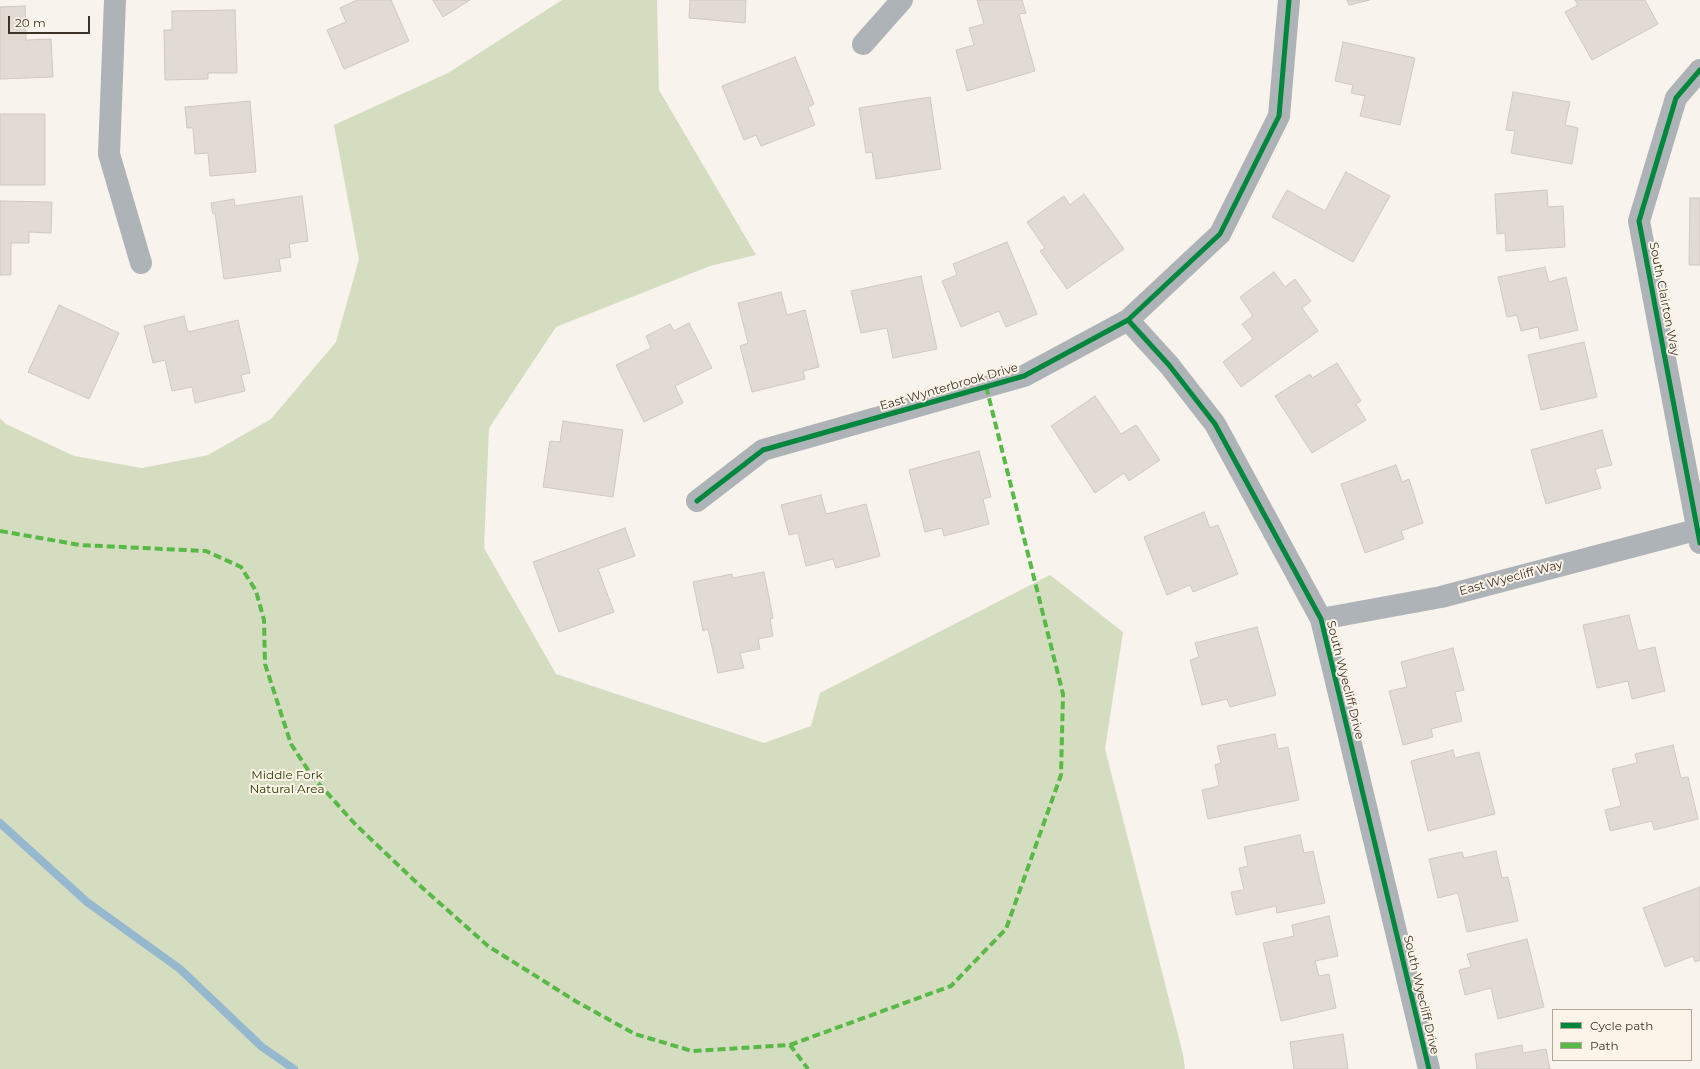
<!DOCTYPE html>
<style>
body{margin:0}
#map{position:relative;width:1700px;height:1069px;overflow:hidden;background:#f8f3ed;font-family:Montserrat,sans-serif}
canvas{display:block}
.legend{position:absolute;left:1552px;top:1009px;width:140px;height:52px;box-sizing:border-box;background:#fcf4e9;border:1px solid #afa79c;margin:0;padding:5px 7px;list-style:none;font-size:12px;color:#3c3429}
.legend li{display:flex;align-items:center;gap:8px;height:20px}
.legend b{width:20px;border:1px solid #afa79c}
.scale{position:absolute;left:8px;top:16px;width:82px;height:18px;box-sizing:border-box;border:2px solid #3c3429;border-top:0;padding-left:5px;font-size:12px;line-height:14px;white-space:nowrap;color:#3c3429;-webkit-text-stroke:3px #fcf4e9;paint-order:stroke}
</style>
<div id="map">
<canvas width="1700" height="1069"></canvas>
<ul class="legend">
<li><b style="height:5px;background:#00873e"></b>Cycle path</li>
<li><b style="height:5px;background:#58b947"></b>Path</li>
</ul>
<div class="scale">20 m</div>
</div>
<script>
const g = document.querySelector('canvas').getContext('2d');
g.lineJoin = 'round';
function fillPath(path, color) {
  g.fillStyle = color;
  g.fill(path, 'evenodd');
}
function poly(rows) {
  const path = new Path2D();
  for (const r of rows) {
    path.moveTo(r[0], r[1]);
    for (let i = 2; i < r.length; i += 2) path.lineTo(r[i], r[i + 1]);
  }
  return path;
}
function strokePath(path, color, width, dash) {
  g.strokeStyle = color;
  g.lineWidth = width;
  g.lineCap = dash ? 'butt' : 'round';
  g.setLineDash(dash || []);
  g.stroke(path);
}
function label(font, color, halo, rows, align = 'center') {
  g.font = font + ' Montserrat,sans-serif';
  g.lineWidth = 4;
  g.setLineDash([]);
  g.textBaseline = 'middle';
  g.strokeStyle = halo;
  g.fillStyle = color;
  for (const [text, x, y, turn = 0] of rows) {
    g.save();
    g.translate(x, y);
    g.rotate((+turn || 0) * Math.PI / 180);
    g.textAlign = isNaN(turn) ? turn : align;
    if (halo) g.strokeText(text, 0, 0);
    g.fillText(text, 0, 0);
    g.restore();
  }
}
const green = poly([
 [562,0,657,0,659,90,756,255,710,266,556,327,489,428,484,548,556,674,764,743,811,726,820,693,1050,575,1123,632,1105,749,1183,1054,1185,1069,0,1069,0,418,6,424,74,456,142,468,208,455,271,419,336,342,359,259,334,125,448,73]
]);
const stream = poly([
 [0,823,87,902,180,969,262,1047,294,1069]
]);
const building = poly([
 [357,0,391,0,409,41,344,69,327,30,346,22,340,8,357,0],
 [433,0,470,0,443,17,433,0],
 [690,0,746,0,745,23,689,18,690,0],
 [977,0,1022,0,1026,13,1019,14,1035,71,967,91,956,50,974,45,969,28,984,24,977,0],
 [1347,0,1370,0,1349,5,1347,0],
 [1575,0,1645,0,1658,24,1592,60,1565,12,1578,5,1575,0],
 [25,6,26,40,51,39,53,77,0,79,0,7,25,6],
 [235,10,237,73,208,73,208,79,165,80,164,30,172,30,172,11,235,10],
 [1343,42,1415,58,1400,125,1360,116,1365,96,1351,93,1353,85,1335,81,1343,42],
 [795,57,814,104,808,107,815,125,761,146,756,135,744,140,722,86,795,57],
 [1513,92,1570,102,1565,125,1578,128,1572,164,1511,153,1515,131,1506,130,1513,92],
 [930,97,941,169,876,179,872,152,866,153,859,108,930,97],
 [250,101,256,172,210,176,208,153,195,154,193,128,187,128,185,107,250,101],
 [0,114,45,114,45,185,0,185,0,114],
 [1346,172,1390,196,1353,262,1272,217,1287,190,1325,211,1346,172],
 [1547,190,1548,207,1563,206,1565,247,1506,251,1505,233,1497,234,1495,194,1547,190],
 [1084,194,1124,249,1067,289,1040,251,1045,248,1027,222,1064,196,1070,205,1084,194],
 [302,196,308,241,289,244,291,257,279,259,281,271,224,279,215,213,213,214,211,203,234,199,235,206,302,196],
 [1690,198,1700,198,1700,265,1689,265,1690,198],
 [0,201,52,202,51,233,29,232,29,243,11,243,11,275,0,275,0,201],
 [1007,242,1037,314,1006,327,999,311,961,327,942,281,957,275,953,264,1007,242],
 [1545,267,1549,282,1566,277,1578,330,1540,339,1538,327,1521,331,1517,315,1507,317,1498,277,1545,267],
 [1274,272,1285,287,1295,279,1311,301,1302,308,1318,331,1241,387,1223,362,1253,339,1242,324,1253,316,1240,297,1274,272],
 [921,276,937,349,893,358,887,328,861,333,851,291,921,276],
 [781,292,787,315,805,310,819,367,803,371,805,379,752,392,740,346,748,343,738,303,781,292],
 [59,305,119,333,89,399,28,372,59,305],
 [184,316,188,332,238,320,250,373,241,375,245,391,195,403,192,387,172,391,165,360,153,363,144,326,184,316],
 [689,323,712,368,675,386,683,403,644,422,616,365,651,348,646,336,670,324,674,331,689,323],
 [1584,342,1597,397,1541,410,1528,355,1584,342],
 [1337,363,1361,401,1356,404,1366,420,1312,453,1275,396,1310,374,1312,378,1337,363],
 [1095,396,1121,434,1136,425,1160,460,1129,481,1124,473,1095,493,1051,426,1095,396],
 [563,421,623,430,613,497,543,487,550,441,560,442,563,421],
 [1602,430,1612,465,1595,469,1601,488,1546,504,1531,450,1602,430],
 [979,451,991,497,983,499,989,524,944,536,942,528,925,532,909,470,979,451],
 [1396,465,1402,482,1409,479,1423,523,1401,531,1404,539,1365,553,1341,484,1396,465],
 [821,495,826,514,866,504,880,556,836,568,833,559,806,566,798,533,789,535,781,505,821,495],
 [1204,512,1210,528,1218,525,1238,574,1193,592,1190,585,1167,595,1144,537,1204,512],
 [625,528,635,556,598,569,614,612,559,632,533,562,625,528],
 [764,572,773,618,770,619,773,636,758,639,760,649,740,653,744,668,718,673,708,629,703,631,693,582,732,574,733,578,764,572],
 [1629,615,1638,651,1655,647,1665,691,1632,699,1628,681,1597,688,1583,625,1629,615],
 [1257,627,1276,695,1230,707,1227,699,1202,705,1190,660,1199,657,1195,643,1257,627],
 [1453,648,1464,690,1455,692,1462,721,1431,729,1433,737,1403,745,1389,691,1407,687,1401,662,1453,648],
 [1275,734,1278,749,1288,747,1299,800,1208,819,1202,790,1219,786,1215,765,1221,763,1217,746,1275,734],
 [1673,745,1681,778,1688,777,1698,819,1654,830,1652,821,1610,831,1605,810,1621,806,1612,769,1637,763,1635,754,1673,745],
 [1453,750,1455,758,1479,752,1495,814,1428,831,1411,761,1453,750],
 [1300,835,1304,853,1313,851,1325,903,1277,913,1276,906,1236,915,1231,892,1244,890,1239,868,1248,866,1244,847,1300,835],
 [1496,851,1502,878,1508,877,1518,921,1467,932,1458,893,1438,898,1429,859,1462,852,1464,858,1496,851],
 [1700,887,1700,960,1695,962,1693,956,1665,967,1643,908,1700,887],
 [1329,916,1338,956,1315,961,1319,976,1329,974,1336,1008,1281,1021,1263,943,1294,936,1292,925,1329,916],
 [1527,939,1544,1007,1498,1019,1491,988,1465,995,1459,970,1471,967,1467,954,1527,939],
 [1343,1034,1348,1069,1294,1069,1290,1042,1343,1034],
 [1522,1045,1523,1053,1546,1049,1550,1069,1477,1069,1475,1054,1522,1045]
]);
const minor = poly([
 [115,0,109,154,141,263],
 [863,44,902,0],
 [1700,70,1676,98,1639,221,1700,543],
 [1128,320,1169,365,1215,424,1321,619,1429,1069],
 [697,501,763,450,1024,376,1128,320,1220,234,1279,116,1289,0],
 [1321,619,1441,597,1700,529]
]);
const quiet = poly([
 [0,531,80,545,206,551,241,567,256,591,264,620,265,664,291,744,312,776,355,824,417,883,488,946,577,1002,635,1034,692,1051,790,1045,808,1069],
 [790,1045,951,986,1006,929,1061,775,1063,694,986,386]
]);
const cycleway = poly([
 [1700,70,1676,98,1639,221,1700,543],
 [1128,320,1169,365,1215,424,1321,619,1429,1069],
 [697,501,763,450,1024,376,1128,320,1220,234,1279,116,1289,0]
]);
const streetNames = [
 ["South Clairton Way",1664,299,79],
 ["East Wynterbrook Drive",949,387,-16],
 ["East Wyecliff Way",1511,578,-15],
 ["South Wyecliff Drive",1345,680,76],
 ["South Wyecliff Drive",1421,995,77]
];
const parkNames = [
 ["Middle Fork",287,775],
 ["Natural Area",287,789]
];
fillPath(green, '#d5ddc0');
strokePath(stream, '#96b8ce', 8);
fillPath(building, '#e1dbd4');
strokePath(building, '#cfc9c0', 1);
strokePath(minor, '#aeb3b7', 22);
strokePath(quiet, '#58b947', 4, [8, 4]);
strokePath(cycleway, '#00873e', 5);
label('12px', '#3c3429', '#fcf4e9', streetNames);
label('12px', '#2a3c00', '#fcf4e9', parkNames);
</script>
